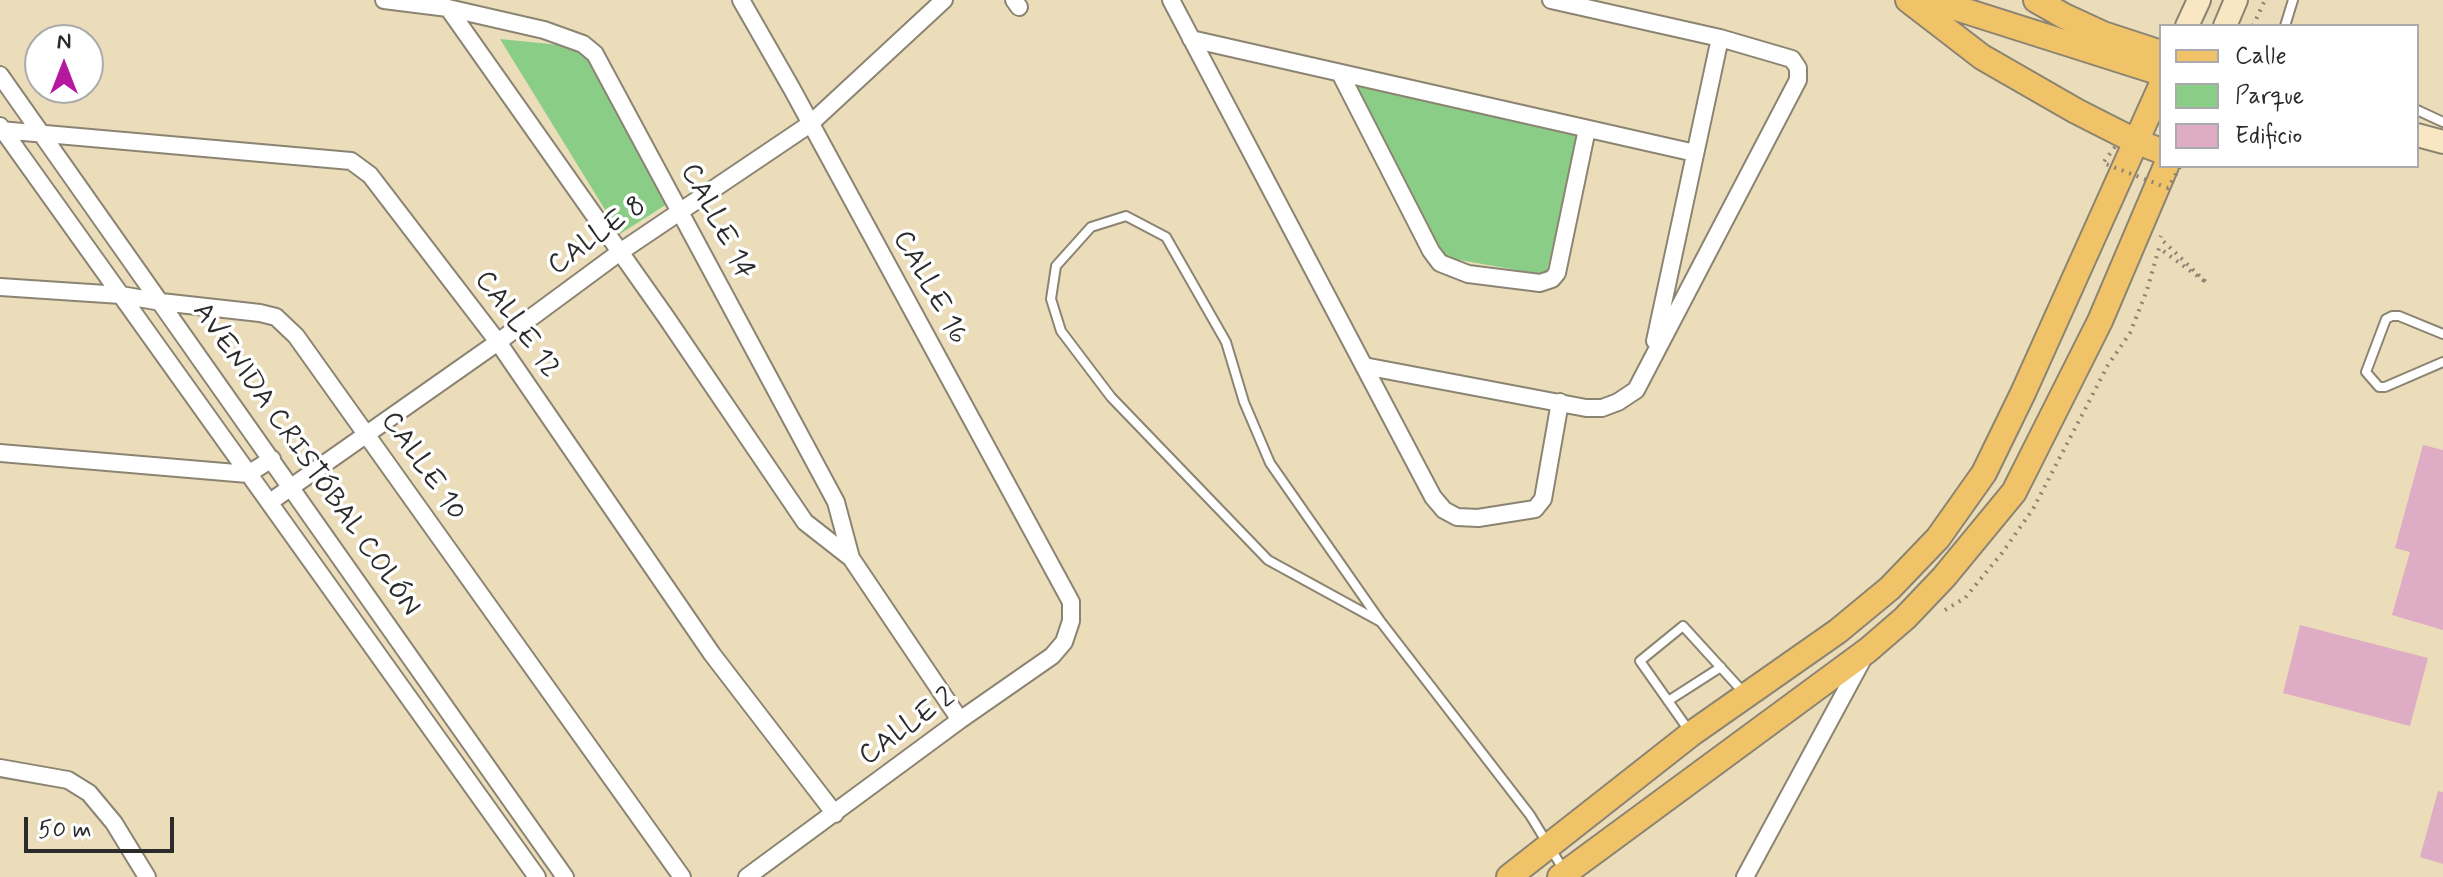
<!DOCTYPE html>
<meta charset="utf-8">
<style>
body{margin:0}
#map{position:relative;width:2443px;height:877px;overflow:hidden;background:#ebddba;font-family:Mynerve,sans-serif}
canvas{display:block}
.legend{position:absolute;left:2159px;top:24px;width:260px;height:144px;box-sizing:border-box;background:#fff;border:2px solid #aaa;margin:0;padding:10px 14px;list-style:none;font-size:24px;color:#2b2b2b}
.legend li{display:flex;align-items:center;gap:16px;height:40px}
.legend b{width:40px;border:2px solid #aaa}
.north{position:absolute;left:24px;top:24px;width:80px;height:80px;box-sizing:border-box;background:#fff;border:2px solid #aaa;border-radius:50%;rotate:0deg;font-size:22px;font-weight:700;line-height:32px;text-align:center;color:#2b2b2b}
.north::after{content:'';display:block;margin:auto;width:28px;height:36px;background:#b5179e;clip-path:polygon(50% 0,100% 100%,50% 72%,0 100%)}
.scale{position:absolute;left:24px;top:817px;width:150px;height:36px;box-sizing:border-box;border:4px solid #2b2b2b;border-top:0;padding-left:10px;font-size:24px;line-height:28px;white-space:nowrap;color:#2b2b2b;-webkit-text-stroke:6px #fff;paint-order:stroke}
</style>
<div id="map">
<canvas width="2443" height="877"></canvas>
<ul class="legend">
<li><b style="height:10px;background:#f0c369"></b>Calle</li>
<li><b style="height:22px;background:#8acd87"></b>Parque</li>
<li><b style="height:22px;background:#dfacc5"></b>Edificio</li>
</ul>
<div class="north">N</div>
<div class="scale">50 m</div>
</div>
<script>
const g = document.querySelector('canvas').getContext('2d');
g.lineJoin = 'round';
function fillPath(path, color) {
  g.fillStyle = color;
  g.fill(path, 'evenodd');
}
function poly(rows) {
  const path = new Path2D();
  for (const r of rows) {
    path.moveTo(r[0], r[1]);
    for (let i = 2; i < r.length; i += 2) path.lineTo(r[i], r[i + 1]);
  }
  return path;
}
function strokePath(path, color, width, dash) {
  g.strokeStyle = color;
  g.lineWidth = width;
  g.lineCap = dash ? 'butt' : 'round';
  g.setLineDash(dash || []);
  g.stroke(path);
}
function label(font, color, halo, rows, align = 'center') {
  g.font = font + ' Mynerve,sans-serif';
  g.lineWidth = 7;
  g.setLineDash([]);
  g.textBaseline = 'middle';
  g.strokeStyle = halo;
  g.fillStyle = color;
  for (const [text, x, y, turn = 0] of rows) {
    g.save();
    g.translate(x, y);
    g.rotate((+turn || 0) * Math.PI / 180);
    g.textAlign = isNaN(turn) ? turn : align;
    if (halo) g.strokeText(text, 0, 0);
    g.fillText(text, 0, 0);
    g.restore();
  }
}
const green = poly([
 [500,39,580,47,667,204,620,234],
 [1354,86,1579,134,1546,275,1442,257]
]);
const building = poly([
 [2423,445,2443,450,2443,630,2392,615,2410,552,2395,548],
 [2300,625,2428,658,2410,726,2283,693],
 [2438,791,2443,792,2443,864,2420,857]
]);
const path = poly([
 [2253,26,2265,0],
 [1945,610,1965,598,2002,553,2033,509,2108,365,2130,333,2147,290,2159,248,2207,283,2160,238,2161,236]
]);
const lane = poly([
 [2285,26,2293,0],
 [2417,110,2443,122],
 [2443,334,2399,316,2392,316,2386,319,2366,372,2379,387,2385,387,2443,362],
 [1381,622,1268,560,1111,397,1061,331,1051,299,1056,266,1091,227,1126,216,1166,237,1226,342,1244,402,1270,463,1381,622,1530,815,1565,872],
 [1668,701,1721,667],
 [1690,732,1640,661,1683,626,1745,694]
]);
const street = poly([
 [384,0,448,8,544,30,583,44,595,54,836,502,851,558],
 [741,0,792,89,1071,602,1071,621,1064,642,1052,656,960,720,747,877],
 [1014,0,1019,7],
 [1171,0,1433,497,1444,510,1457,517,1478,518,1535,509,1543,499,1560,402],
 [448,8,666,317,805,522,851,558,960,720],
 [1191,39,1695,153],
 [1340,73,1431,251,1440,263,1468,274,1540,283,1552,279,1557,273,1587,129],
 [0,75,565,877],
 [0,126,537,877],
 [0,130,351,161,370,175,498,342,712,654,835,814],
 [0,287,121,295,161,302,260,313,276,317,296,336,682,877],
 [1655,341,1720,38],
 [1364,366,1586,408,1602,408,1618,402,1636,390,1798,80,1798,68,1792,59,1720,38,1551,0],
 [0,453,248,474,272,459],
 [270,502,498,342,620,252,810,124,944,0],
 [0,768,68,780,89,793,114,823,147,877],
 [1745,877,1864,657]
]);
const secondary = poly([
 [2187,26,2199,0],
 [2225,26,2236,0],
 [2417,135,2443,142]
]);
const primary = poly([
 [1908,0,1982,57,2076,111,2135,141,2161,151],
 [1931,0,2161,73],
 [2036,0,2064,16,2103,34,2161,53],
 [1509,877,1691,734,1838,631,1890,588,1938,538,1984,473,2023,393,2161,86],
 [1560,877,1868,650,1905,618,1944,577,2014,492,2100,321,2166,166]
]);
const pathBridge = poly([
 [2115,147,2103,163,2168,188,2180,167]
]);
const streetNames = [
 ["CALLE 14",716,222,62],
 ["CALLE 8",598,237,-36],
 ["CALLE 16",929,288,61],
 ["CALLE 12",516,325,54],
 ["AVENIDA CRISTÓBAL COLÓN",305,460,55],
 ["CALLE 10",422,467,55],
 ["CALLE 2",908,728,-36]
];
fillPath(green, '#8acd87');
fillPath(building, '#dfacc5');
strokePath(lane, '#8b8472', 12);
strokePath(street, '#8b8472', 20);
strokePath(secondary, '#8b8472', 26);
strokePath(primary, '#8b8472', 28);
strokePath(path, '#8b8472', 4, [2, 6]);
strokePath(lane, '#fff', 8);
strokePath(street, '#fff', 16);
strokePath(secondary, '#f9e7c3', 22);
strokePath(primary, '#f0c369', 24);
strokePath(pathBridge, '#8b8472', 4, [2, 6]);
label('28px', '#2b2b2b', '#fff', streetNames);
</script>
